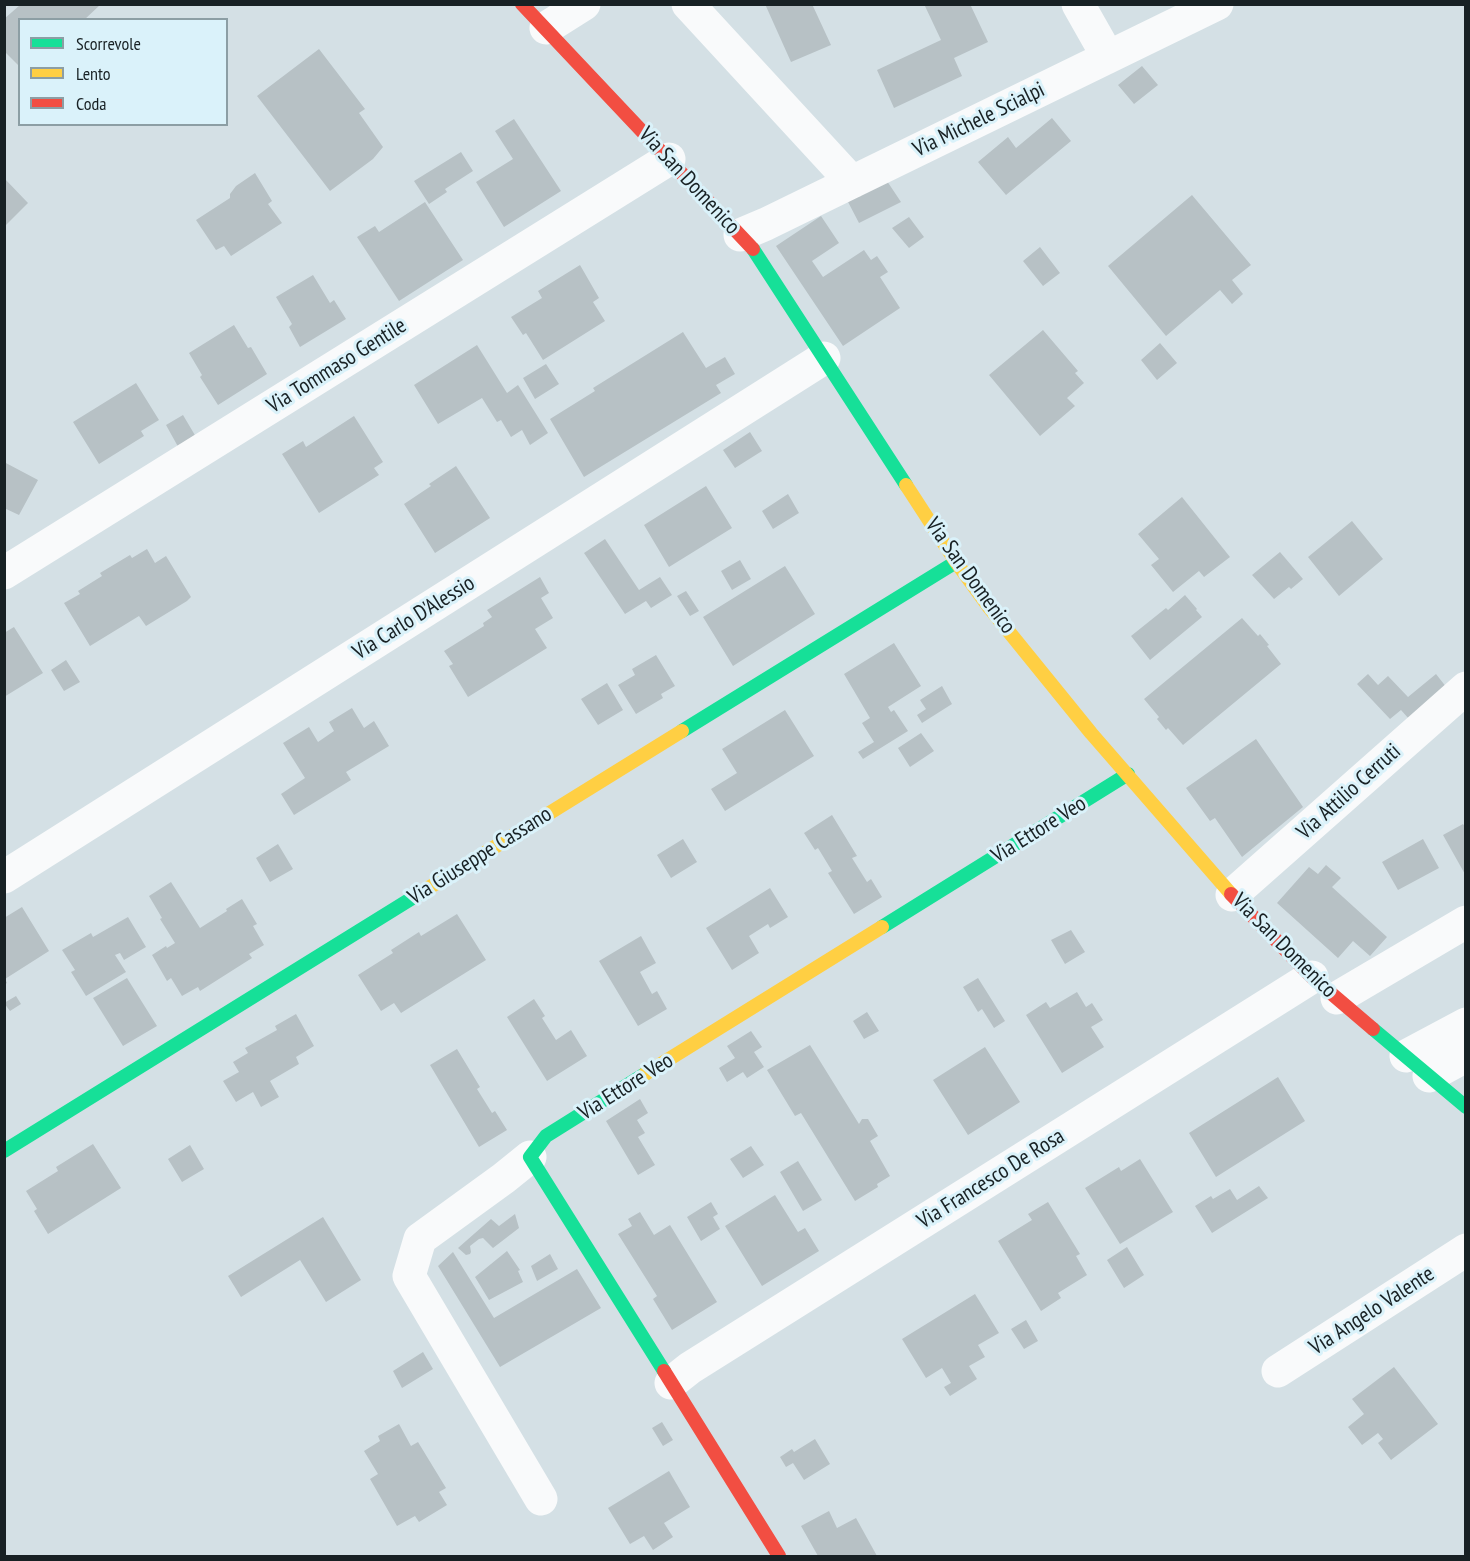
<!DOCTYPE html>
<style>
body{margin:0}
#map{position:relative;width:1470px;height:1561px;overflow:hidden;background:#d4e0e5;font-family:"PT Sans Narrow",sans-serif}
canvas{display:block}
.frame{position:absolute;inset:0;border:6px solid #182124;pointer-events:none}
.legend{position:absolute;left:18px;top:18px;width:210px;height:108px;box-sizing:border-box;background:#daf2fa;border:2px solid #8c9ea4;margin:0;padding:8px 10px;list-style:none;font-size:18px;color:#182124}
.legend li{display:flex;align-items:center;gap:12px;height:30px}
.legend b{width:30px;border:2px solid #8c9ea4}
</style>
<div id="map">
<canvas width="1470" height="1561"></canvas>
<div class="frame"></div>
<ul class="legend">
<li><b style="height:8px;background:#16e098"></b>Scorrevole</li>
<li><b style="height:8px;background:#ffcf43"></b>Lento</li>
<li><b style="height:8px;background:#f24e42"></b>Coda</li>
</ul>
</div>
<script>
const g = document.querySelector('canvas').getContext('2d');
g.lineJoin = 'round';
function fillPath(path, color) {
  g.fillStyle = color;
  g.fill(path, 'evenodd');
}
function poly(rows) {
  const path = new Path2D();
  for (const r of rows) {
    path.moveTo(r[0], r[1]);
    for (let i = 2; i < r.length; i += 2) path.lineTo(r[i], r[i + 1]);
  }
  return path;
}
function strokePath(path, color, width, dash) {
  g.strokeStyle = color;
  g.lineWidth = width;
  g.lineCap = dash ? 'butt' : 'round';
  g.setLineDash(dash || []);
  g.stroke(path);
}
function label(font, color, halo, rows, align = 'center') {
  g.font = font + ' "PT Sans Narrow",sans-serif';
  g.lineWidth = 6;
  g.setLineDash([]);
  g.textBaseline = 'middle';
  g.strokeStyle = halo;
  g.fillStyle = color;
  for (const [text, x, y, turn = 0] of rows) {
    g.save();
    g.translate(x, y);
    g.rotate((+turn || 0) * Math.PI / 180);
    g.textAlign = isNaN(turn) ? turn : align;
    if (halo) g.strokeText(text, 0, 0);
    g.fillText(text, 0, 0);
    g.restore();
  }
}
const building = poly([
 [765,4,812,4,831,45,791,62],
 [924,4,970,4,988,42,954,58,962,76,894,108,877,70,941,40],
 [20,5,100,5,84,20,20,20,20,67,4,51,4,19],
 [319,49,365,109,359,113,383,147,373,159,330,191,257,96],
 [1142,66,1158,85,1134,104,1118,85],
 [1052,118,1071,141,1006,195,978,162,1008,137,1016,148],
 [514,119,561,191,504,227,476,182,513,159,495,131],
 [461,152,473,171,445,189,447,192,429,204,414,181],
 [255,173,272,201,268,204,282,223,231,256,224,246,216,250,196,220,230,198,230,194,236,186],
 [5,179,28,203,5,226],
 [887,181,901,202,859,223,847,200],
 [1192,195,1251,265,1232,280,1243,294,1232,304,1220,290,1166,336,1108,266],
 [425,202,463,260,399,301,357,237,375,226,379,232],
 [821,216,839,243,812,261,823,277,864,250,871,260,877,256,888,272,880,277,900,308,843,346,776,246],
 [909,217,924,237,909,248,892,228],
 [1040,247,1060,273,1043,286,1023,261],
 [580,265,599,298,593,302,605,321,543,360,526,333,523,335,511,317,542,298,538,291],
 [313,275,330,303,334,300,346,319,300,347,289,327,292,324,276,297],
 [234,325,248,348,251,347,267,374,218,405,200,377,202,375,189,353],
 [1043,330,1078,371,1075,373,1084,383,1067,398,1075,406,1040,436,989,375],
 [683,332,706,368,725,357,735,374,716,385,721,393,584,477,550,419,595,391,593,388],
 [1160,343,1177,363,1157,380,1141,360],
 [477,345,507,393,518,385,548,433,530,445,522,430,511,437,501,420,497,422,482,398,438,424,414,385],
 [546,364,559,384,535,399,523,378],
 [136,383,159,420,141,431,144,436,99,464,73,422],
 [183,415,199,442,181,452,166,425],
 [354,416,383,462,374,468,379,475,319,513,282,454,303,441,306,447],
 [750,432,762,451,735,468,723,450],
 [4,462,38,480,19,515,4,508],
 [456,466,490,518,435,553,404,504,431,486,429,484],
 [706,486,732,528,669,567,644,525],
 [788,494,799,513,773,529,762,511],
 [1182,497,1230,557,1204,577,1199,571,1173,592,1151,565,1159,559,1138,534],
 [1352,521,1383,559,1339,596,1308,557],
 [605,539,639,590,660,577,672,595,651,608,646,601,625,614,584,553],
 [147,549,155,563,166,556,191,597,187,601,146,626,139,616,90,646,64,603,80,594,78,591,102,576,100,573,130,555,132,558],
 [1280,552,1303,579,1291,589,1289,587,1274,599,1252,575],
 [740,560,751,579,732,590,721,571],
 [785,566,815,614,733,666,703,617],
 [540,577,549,593,541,598,553,618,535,629,547,648,468,697,449,666,453,664,444,651,484,626,483,623,492,617,487,610],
 [686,591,699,611,690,616,677,596],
 [1185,595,1197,609,1196,610,1202,617,1150,660,1131,636,1166,608,1168,610],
 [1242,618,1258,636,1260,634,1269,645,1267,646,1281,664,1183,745,1168,728,1166,730,1157,719,1159,717,1144,699],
 [14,627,43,673,4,697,4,633],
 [894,643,921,686,888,707,891,712,894,710,908,731,863,759,858,752,874,742,862,723,870,718,844,674],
 [656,655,675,686,661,694,663,698,636,714,618,685,635,675,632,669],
 [66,660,80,682,64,691,51,670],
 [1368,674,1378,685,1388,676,1408,697,1436,674,1447,688,1409,719,1401,710,1390,719,1357,684],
 [607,683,623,710,598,725,581,699],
 [942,686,952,704,922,723,917,715,926,709,920,700],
 [352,708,364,728,374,721,389,746,346,772,351,780,294,815,281,794,305,778,283,743,309,727,318,742,334,731,329,722],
 [785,710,814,756,725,811,711,789,737,773,722,749],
 [921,733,934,751,910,767,898,748],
 [1256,739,1303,807,1242,857,1215,818,1210,821,1186,788],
 [832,815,857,856,852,858,867,882,871,879,882,897,854,914,828,873,832,871,818,848,815,850,804,833],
 [1463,824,1466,828,1466,876,1443,835],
 [683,839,697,862,671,878,657,855],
 [1423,839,1439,868,1398,890,1382,862],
 [278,844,293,869,270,882,256,858],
 [1326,865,1341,878,1332,887,1387,937,1370,956,1353,941,1338,958,1277,903,1309,867,1318,874],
 [171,882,200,928,227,911,226,909,242,899,257,924,253,926,264,945,249,954,252,958,200,991,198,987,182,996,171,978,167,981,152,955,166,946,167,948,175,943,160,919,162,918,149,896],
 [770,888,788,917,770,928,768,924,749,936,759,953,732,970,706,928],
 [22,907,49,951,5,979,7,983,4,985,4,918],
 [457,914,486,960,401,1013,394,1003,381,1011,358,975,393,953,391,950,419,932,421,936],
 [128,917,146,947,124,960,120,953,115,955,126,972,86,996,71,972,75,970,62,950,91,933,93,937],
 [1071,930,1085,952,1065,964,1051,940],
 [641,936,656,963,640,972,652,994,657,991,667,1009,638,1026,599,961],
 [127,978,157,1026,123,1046,93,998],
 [978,978,1005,1021,994,1028,982,1009,978,1012,963,987],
 [1077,992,1086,1007,1092,1003,1103,1020,1091,1027,1104,1047,1062,1073,1026,1015,1046,1002,1050,1008],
 [16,996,21,1004,10,1011,4,1003],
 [534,999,545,1016,542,1018,556,1040,571,1030,587,1056,547,1081,507,1017],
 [867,1012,879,1031,864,1039,853,1021],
 [296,1014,314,1046,296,1057,299,1064,270,1081,279,1097,261,1107,253,1092,236,1102,223,1081,239,1072,233,1062,248,1053,245,1048,277,1030,275,1026],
 [751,1031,762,1047,754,1052,764,1067,747,1078,743,1072,727,1082,719,1068,735,1058,727,1046],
 [810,1045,859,1124,862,1119,868,1119,878,1136,870,1141,890,1176,877,1184,878,1187,855,1201,801,1113,795,1116,767,1070],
 [985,1047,1020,1102,968,1135,933,1080],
 [457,1049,480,1087,477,1089,492,1113,495,1111,507,1130,479,1147,430,1065],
 [1278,1077,1305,1121,1216,1177,1189,1133],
 [640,1099,648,1113,637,1120,645,1133,638,1137,655,1165,638,1175,606,1121],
 [93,1144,121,1188,48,1234,34,1211,37,1209,26,1191,58,1171,56,1167],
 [190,1145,204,1169,182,1182,168,1159],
 [751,1146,764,1165,743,1178,730,1159],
 [1140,1159,1173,1212,1120,1244,1085,1188,1119,1167,1121,1171],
 [798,1161,822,1200,803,1211,780,1172],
 [1259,1186,1268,1198,1212,1233,1195,1206,1211,1196,1213,1199,1230,1189,1237,1200],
 [775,1195,798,1232,805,1228,819,1251,762,1286,725,1226],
 [711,1202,718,1214,713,1217,720,1229,701,1241,687,1217],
 [1048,1202,1080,1254,1076,1256,1087,1275,1058,1293,1061,1298,1041,1311,998,1241,1032,1220,1028,1214],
 [640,1212,654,1235,670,1225,717,1302,672,1330,653,1299,657,1296,618,1234,632,1226,628,1219],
 [515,1214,519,1228,493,1248,483,1238,479,1239,470,1246,471,1252,470,1254,466,1255,458,1248,491,1219,499,1226],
 [323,1217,361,1280,326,1302,300,1260,241,1297,228,1276],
 [1127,1247,1144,1275,1124,1288,1107,1260],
 [507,1251,520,1270,518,1271,523,1282,489,1300,475,1277],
 [453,1252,494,1318,577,1269,601,1308,500,1367,438,1266],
 [550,1254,558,1269,537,1281,531,1266],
 [975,1294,999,1333,978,1345,985,1357,969,1366,977,1379,950,1396,944,1387,951,1383,942,1368,926,1378,902,1339],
 [1026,1320,1038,1341,1024,1349,1011,1329],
 [423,1352,433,1369,402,1388,393,1371],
 [1394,1367,1438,1424,1391,1460,1378,1443,1383,1439,1378,1433,1362,1445,1348,1427,1364,1414,1352,1399],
 [662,1422,673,1440,663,1446,652,1428],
 [399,1424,411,1446,418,1442,446,1488,439,1492,447,1505,419,1522,415,1516,397,1526,370,1479,378,1474,364,1451,380,1441,378,1436],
 [815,1439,830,1464,804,1480,793,1463,786,1467,780,1457,792,1449,794,1452],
 [669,1471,690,1507,664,1523,673,1537,653,1550,644,1536,630,1544,608,1508],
 [829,1511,837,1528,856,1518,877,1556,818,1556,801,1526]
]);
const street = poly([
 [688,4,852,182],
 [1078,4,1108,57],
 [546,28,584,4],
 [740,235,766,224,1217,4],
 [4,573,669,159],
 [4,877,824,358],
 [1232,895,1466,688],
 [1337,998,1466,922],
 [1406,1056,1466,1024],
 [1429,1076,1466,1056],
 [530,1157,504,1178,420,1239,409,1276,541,1499],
 [1278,1371,1466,1250],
 [671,1383,690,1368,1312,977]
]);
const fast = poly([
 [753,249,906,485],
 [682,731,956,562],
 [882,927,1128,774],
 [1373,1029,1466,1107],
 [645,1074,546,1136,530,1157,664,1371],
 [4,1151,422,892]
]);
const slow = poly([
 [906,485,956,562,988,606,1091,733,1231,894],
 [422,892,682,731],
 [645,1074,882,927]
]);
const jam = poly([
 [522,4,753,249],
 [1231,894,1312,977,1373,1029],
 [664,1371,779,1556]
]);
const streetNames = [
 ["Via Michele Scialpi",979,120,-26],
 ["Via San Domenico",689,181,47],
 ["Via Tommaso Gentile",337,366,-32],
 ["Via San Domenico",970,576,54],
 ["Via Carlo D'Alessio",414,618,-32],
 ["Via Attilio Cerruti",1349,792,-42],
 ["Via Ettore Veo",1039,830,-32],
 ["Via Giuseppe Cassano",480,856,-32],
 ["Via San Domenico",1284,946,45],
 ["Via Ettore Veo",626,1087,-32],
 ["Via Francesco De Rosa",991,1179,-32],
 ["Via Angelo Valente",1372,1311,-33]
];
fillPath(building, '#b7c1c5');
strokePath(street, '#f9fafb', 33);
strokePath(fast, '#16e098', 14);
strokePath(slow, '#ffcf43', 14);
strokePath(jam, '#f24e42', 14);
label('22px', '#182124', '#daf2fa', streetNames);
</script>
